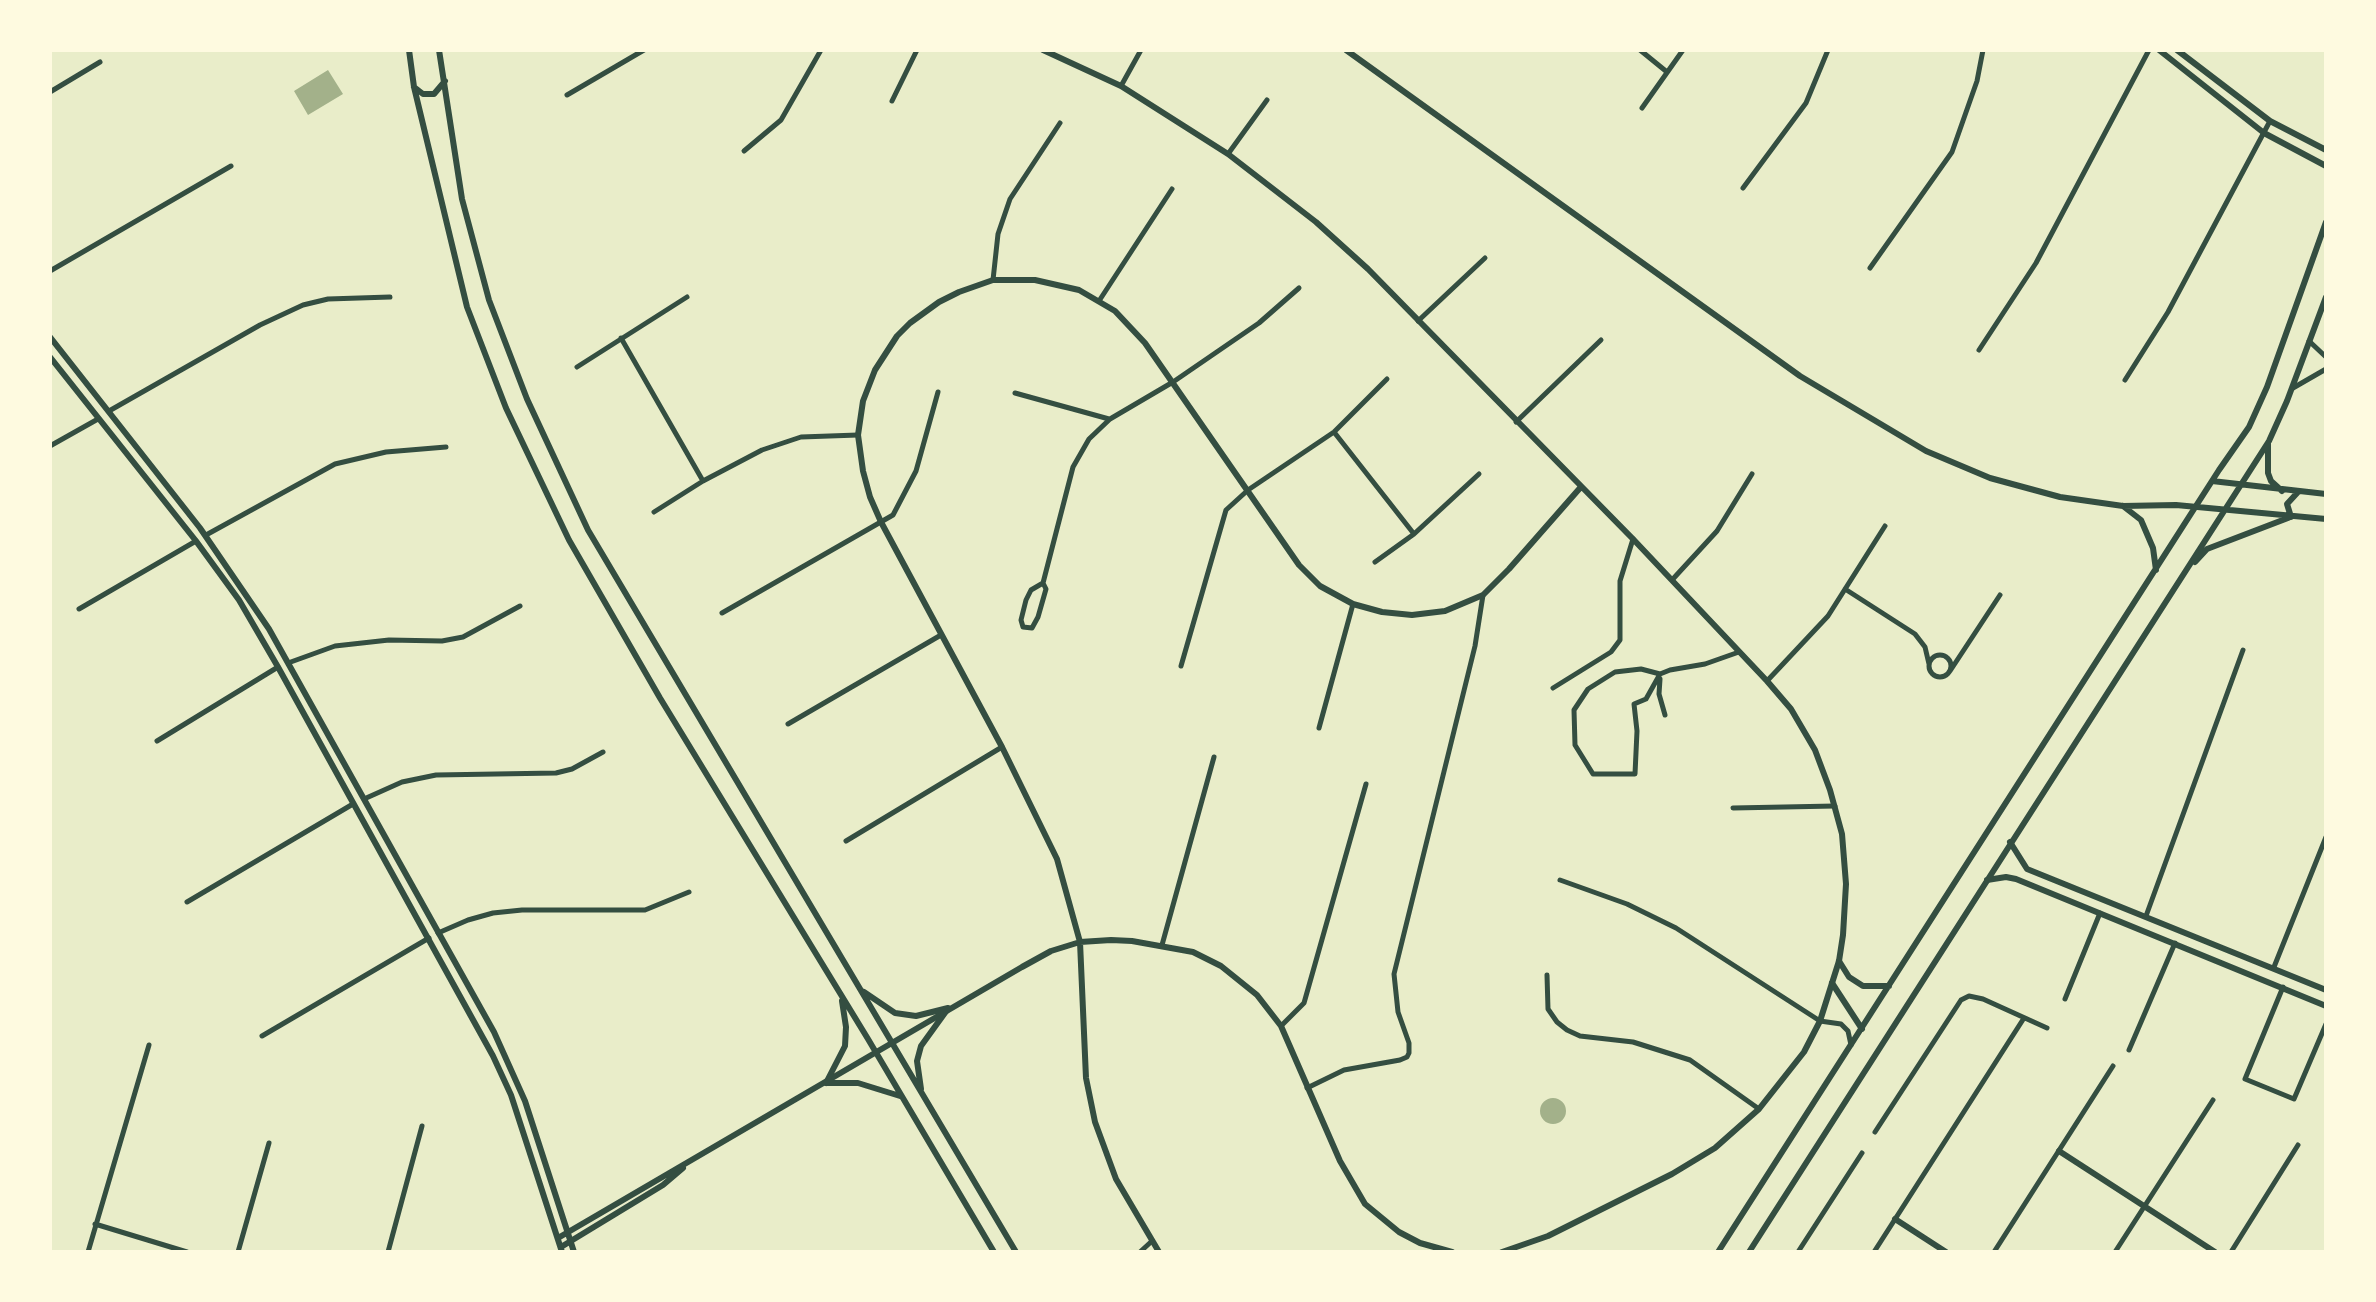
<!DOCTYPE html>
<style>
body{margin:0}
#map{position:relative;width:2376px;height:1302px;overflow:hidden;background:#e9edc9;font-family:Jost,sans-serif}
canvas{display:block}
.frame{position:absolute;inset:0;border:52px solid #fefae0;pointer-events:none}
</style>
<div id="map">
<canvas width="2376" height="1302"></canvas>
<div class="frame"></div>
</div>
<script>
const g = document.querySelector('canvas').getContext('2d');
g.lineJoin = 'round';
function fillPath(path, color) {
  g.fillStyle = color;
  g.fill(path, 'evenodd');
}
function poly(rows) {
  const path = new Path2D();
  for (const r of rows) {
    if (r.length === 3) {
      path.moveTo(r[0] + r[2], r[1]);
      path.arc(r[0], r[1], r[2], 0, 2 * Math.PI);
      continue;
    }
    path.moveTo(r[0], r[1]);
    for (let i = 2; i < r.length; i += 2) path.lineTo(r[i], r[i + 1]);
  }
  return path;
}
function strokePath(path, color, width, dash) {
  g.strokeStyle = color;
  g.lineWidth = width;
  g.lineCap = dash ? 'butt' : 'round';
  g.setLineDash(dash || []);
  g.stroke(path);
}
const water = poly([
 [328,70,343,94,308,115,294,91],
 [1553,1111,13]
]);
const minor = poly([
 [1640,50,1667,72],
 [1121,86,1141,50],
 [50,92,100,62],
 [567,95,644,50],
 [892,101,917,50],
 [1642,108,1683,50],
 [744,151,781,120,821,50],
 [1228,154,1267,100],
 [1743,188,1806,103,1828,50],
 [1870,268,1952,152,1977,81,1983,50],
 [50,271,231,166],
 [993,280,998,234,1010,199,1060,123],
 [1099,301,1172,189],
 [1418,321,1485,258],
 [621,338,703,481],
 [2309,341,2326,357],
 [1979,350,2036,263,2149,50],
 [577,367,687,297],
 [2125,380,2168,312,2270,121],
 [2293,388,2326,369],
 [1015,393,1109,419],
 [109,411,260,325,303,305,328,299,390,297],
 [1516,422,1601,340],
 [1334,432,1414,534],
 [50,446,98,419],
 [654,512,703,481,762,450,801,437,858,435],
 [206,535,335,464,386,452,446,447],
 [1375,562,1414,534,1479,474],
 [1672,580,1717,531,1752,474],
 [1043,583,1031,590,1026,600,1021,620,1023,627,1032,628,1038,617,1046,589,1043,583,1073,467,1089,439,1110,419,1173,382,1259,323,1299,288],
 [1845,589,1915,634,1925,647,1929,664],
 [79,609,196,541],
 [722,613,893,515,916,471,938,392],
 [1940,666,11],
 [288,663,335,646,389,640,442,641,463,637,520,606],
 [1181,666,1226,510,1248,490,1334,432,1387,379],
 [1950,671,2000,595],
 [1660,674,1646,699,1634,704,1637,731,1635,774,1593,774,1575,745,1574,710,1588,689,1615,672,1641,669,1660,674,1670,670,1705,664,1739,652],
 [1660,679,1659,694,1665,715],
 [1767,681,1828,616,1885,526],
 [1553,688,1611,652,1620,640,1620,581,1633,539],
 [788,724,941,635],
 [1319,728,1353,604],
 [157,741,278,667],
 [364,799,402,782,436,775,556,773,572,769,603,752],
 [1733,808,1835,806],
 [846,841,1002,747],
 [1560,880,1627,904,1676,928,1820,1021,1841,1024,1848,1031,1851,1045],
 [187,902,353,804],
 [2146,916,2243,650],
 [438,933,468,920,493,913,522,910,645,910,689,892],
 [1162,945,1214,757],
 [2274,967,2326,837],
 [1547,975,1548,1009,1557,1022,1567,1030,1580,1036,1633,1042,1690,1060,1759,1109],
 [2283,987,2245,1079,2294,1099,2326,1024],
 [2065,999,2100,913],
 [1281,1026,1304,1003,1366,784],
 [262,1036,429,938],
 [2129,1050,2175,943],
 [1307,1088,1344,1070,1400,1060,1407,1057,1409,1053,1409,1043,1398,1012,1394,974,1475,646,1483,595],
 [1875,1132,1961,1000,1969,996,1983,999,2047,1028],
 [95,1224,187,1252],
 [88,1252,149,1045],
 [238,1252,269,1143],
 [388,1252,422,1126],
 [1140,1252,1152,1241],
 [1798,1252,1862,1153],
 [1874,1252,2024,1018],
 [1994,1252,2113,1066],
 [2115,1252,2213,1100],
 [2231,1252,2298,1145]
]);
const tertiary = poly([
 [1043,50,1121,86,1228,154,1316,222,1368,269,1633,539,1767,681,1791,709,1815,750,1830,790,1842,834,1846,884,1843,935,1839,961,1820,1021,1804,1052,1759,1109,1715,1148,1672,1174,1548,1236,1502,1252],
 [2159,50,2264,133,2326,166],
 [2177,50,2270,121,2326,150],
 [50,337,200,528,269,629,494,1032,525,1101,574,1252],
 [50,357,196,541,239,600,278,667,493,1056,511,1095,562,1252],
 [2010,842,2027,869,2326,990],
 [1987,880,2006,877,2016,879,2326,1006],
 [2059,1151,2215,1252],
 [1895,1219,1946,1252],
 [558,1238,1022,967,1051,951,1080,942,1111,940,1132,941,1193,952,1221,966,1257,995,1281,1026,1340,1161,1365,1204,1399,1232,1420,1243,1452,1252],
 [561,1247,663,1185,683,1168],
 [1159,1252,1116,1179,1095,1122,1086,1078,1080,942,1057,859,1002,747,881,522,870,497,863,471,858,435,863,401,875,370,897,336,910,323,939,302,959,292,993,280,1035,280,1079,290,1115,311,1145,343,1299,565,1320,586,1353,604,1382,612,1412,615,1445,611,1483,595,1509,569,1580,488]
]);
const secondary = poly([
 [409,50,414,87,467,307,506,408,569,540,660,698,868,1039,994,1252],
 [439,50,462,199,489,300,527,399,588,530,1016,1252],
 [1346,50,1800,376,1926,451,1990,478,2060,497,2123,506,2176,505,2326,519],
 [414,87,423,94,434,94,445,81],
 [2268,444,2268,473,2271,481,2282,491],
 [2212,481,2326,494],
 [2123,506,2141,520,2153,548,2156,570],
 [2291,517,2287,504,2298,492],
 [2195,562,2207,549,2288,518],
 [1839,961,1849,977,1863,986,1889,986],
 [1832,983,1862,1029],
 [864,992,895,1013,916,1016,948,1008],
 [826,1083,845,1046,846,1027,842,1001],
 [826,1083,858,1083,900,1096],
 [921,1089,917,1061,921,1046,947,1010],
 [1718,1252,2219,470,2249,427,2267,387,2326,222],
 [1749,1252,2269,441,2287,401,2326,297]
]);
fillPath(water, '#a3b18a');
strokePath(minor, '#344e41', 5);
strokePath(tertiary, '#344e41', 6);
strokePath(secondary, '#344e41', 6);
</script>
